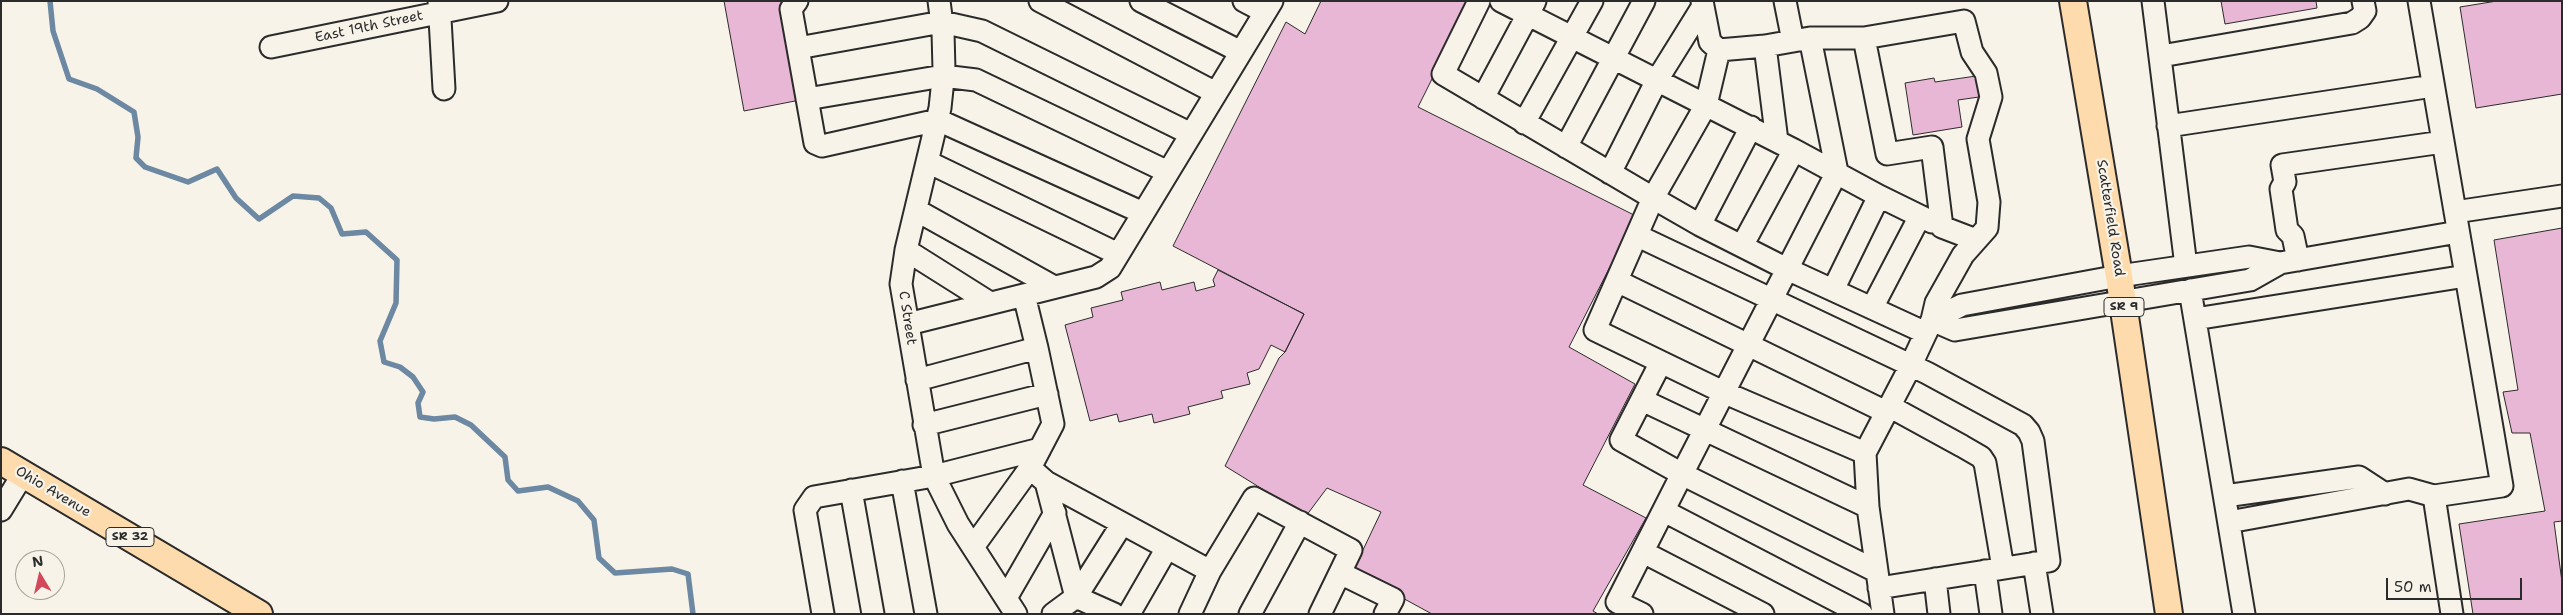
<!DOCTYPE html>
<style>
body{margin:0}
#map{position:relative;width:2563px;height:615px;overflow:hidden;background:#f7f3e8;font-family:"Shantell Sans",sans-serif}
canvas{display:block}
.frame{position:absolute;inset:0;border:2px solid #2b2b2b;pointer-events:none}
.north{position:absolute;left:15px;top:550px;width:50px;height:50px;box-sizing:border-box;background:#f7f3e8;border:1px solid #a5a39c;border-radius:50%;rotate:351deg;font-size:14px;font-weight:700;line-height:20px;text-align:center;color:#2b2b2b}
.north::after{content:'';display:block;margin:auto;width:18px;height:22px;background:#d1495b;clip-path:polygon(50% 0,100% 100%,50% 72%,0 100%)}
.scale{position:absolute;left:2386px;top:578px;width:136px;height:22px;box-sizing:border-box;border:2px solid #2b2b2b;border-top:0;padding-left:6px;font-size:15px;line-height:18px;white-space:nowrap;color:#2b2b2b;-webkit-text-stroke:4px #f7f3e8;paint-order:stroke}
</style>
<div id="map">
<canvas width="2563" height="615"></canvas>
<div class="frame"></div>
<div class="north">N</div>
<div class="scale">50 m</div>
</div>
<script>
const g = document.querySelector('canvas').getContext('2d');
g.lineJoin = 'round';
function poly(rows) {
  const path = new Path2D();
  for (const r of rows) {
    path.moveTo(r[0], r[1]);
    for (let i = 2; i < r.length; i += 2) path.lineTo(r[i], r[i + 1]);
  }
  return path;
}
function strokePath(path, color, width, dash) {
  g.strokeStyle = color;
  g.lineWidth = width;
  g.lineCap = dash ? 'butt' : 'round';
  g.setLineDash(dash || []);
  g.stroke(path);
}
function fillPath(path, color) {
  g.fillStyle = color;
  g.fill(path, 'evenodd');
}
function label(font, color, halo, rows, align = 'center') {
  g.font = font + ' "Shantell Sans",sans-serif';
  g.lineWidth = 4.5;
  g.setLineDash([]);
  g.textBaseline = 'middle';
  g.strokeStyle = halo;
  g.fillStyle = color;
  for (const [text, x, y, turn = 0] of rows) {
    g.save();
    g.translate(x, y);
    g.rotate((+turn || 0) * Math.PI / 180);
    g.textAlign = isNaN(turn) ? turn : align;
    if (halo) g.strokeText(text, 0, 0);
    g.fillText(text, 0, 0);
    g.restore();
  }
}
const stream = poly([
 [50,1,53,31,69,79,97,89,134,112,138,137,136,158,145,167,188,182,217,169,236,198,259,219,293,196,319,198,331,208,342,234,366,232,397,260,396,303,380,341,384,362,400,367,413,377,423,392,418,403,420,417,434,419,455,417,471,425,505,457,508,480,518,491,548,487,578,501,594,520,599,558,615,573,672,569,688,574,693,614]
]);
const building = poly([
 [724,1,781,1,800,100,744,111,724,1],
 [1321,1,1471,1,1418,107,1636,216,1569,347,1635,384,1583,485,1646,518,1593,611,1598,614,1432,614,1353,571,1381,512,1327,488,1306,516,1225,466,1279,358,1285,352,1304,314,1173,246,1286,22,1305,34,1321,1],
 [2221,1,2316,1,2317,8,2225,24,2221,1],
 [2497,1,2562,1,2562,94,2476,108,2460,7,2497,1],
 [1983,75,1986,96,1958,100,1962,127,1913,135,1905,83,1934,78,1935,82,1983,75],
 [2562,228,2562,521,2554,522,2562,582,2562,614,2473,614,2459,524,2545,511,2530,433,2512,433,2503,392,2518,390,2494,240,2562,228],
 [1218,270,1304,314,1285,352,1271,345,1259,369,1247,373,1250,384,1221,391,1223,398,1188,407,1190,414,1154,423,1152,414,1119,422,1117,414,1090,421,1065,325,1093,317,1091,308,1123,300,1121,292,1160,282,1162,290,1194,282,1196,291,1215,286,1213,280,1218,270]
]);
const minor = poly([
 [439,1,444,89],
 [797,1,791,9,815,143,822,146,938,120,1143,213],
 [939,1,943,32,944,70,940,108,906,250,901,284,934,476,958,524,1016,614],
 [1040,1,1216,93],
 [1141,1,1241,52],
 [1244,1,1265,12],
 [1479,1,1443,74,1653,198,1595,330,1661,362,1621,440,1682,474,1617,602,1642,614],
 [1501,1,1794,150,1879,196,1833,290],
 [1702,1,1710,42,1719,50,1765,46,1810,38,1864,38,1964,21,1972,52,1986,73,1991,97,1978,139,1989,202,1987,228,1963,255,1936,303,1932,320,1910,367,1865,453,1868,507,1883,614],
 [1785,1,1793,41],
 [2153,1,2186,266],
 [2419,1,2502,486,2434,496,2452,614],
 [1810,38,1837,172,1682,474,1876,571],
 [1864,38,1887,154,1932,147,1942,227,1976,240],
 [1765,46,1777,141],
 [271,47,497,1],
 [798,48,942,22,982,31,1191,134],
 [1719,50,1706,105,1653,198,1700,225,1787,269,1926,333],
 [2161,56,2352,23,2360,18,2365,11,2363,1],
 [1483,98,1535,1],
 [807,99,943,76,976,80,1168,172],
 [1524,123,1592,1],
 [2168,126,2433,86],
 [1566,147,1644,1],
 [928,162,1118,254],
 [1610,173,1657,80,1703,6],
 [1879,196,1932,222],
 [916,210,1054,287],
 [2455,212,2562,196],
 [1700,225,1751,127],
 [1638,236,1927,373,2023,425,2029,432,2033,441,2049,561,1879,588],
 [1742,246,1794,150],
 [906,250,990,303],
 [2298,260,2293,236,2287,230,2281,189,2285,182,2282,165,2443,142],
 [1617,281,1886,412],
 [2190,290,2244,614],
 [1872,308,1920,216],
 [2195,319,2466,276],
 [1932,320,1955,330,2250,280,2280,263,2458,232],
 [1932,320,1962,305,2119,276,2249,257,2280,263],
 [908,324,1096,277,1110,268,1272,1],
 [1037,348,1053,424,1030,468,1046,482,1210,571,1254,498,1351,550,1320,614],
 [1661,362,1723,392,1865,453],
 [917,380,1037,348,1024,295],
 [1642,400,1868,507],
 [1889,406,1962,446,1981,457,1985,463,2003,568],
 [924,425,1047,394],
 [902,481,926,614],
 [1046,482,1076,597],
 [851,490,873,614],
 [2225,496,2359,477,2385,494],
 [1,510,23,474],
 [1664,511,1862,614],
 [2229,522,2409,489,2434,496],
 [973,547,1030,468],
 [1643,552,1763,614],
 [2034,563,2042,614],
 [1985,571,1991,614],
 [1340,573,1393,599,1385,614],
 [1935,579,1939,614],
 [1076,597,1122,524],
 [1006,598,1055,513],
 [823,614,805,510,814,497,934,476,1040,449],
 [1053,614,1076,597,1114,614],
 [1129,614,1167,548],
 [1190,614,1210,571],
 [1250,614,1300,522]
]);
const major = poly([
 [2073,1,2119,276,2169,614],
 [1,461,259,614]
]);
const shields = [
 [2124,307,40],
 [130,537,48]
];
const shieldNames = [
 ["SR 9",2124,307],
 ["SR 32",130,537]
];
const streetNames = [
 ["East 19th Street",369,27,-12],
 ["Scatterfield Road",2110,218,81],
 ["C Street",907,318,81],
 ["Ohio Avenue",53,492,31]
];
strokePath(stream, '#6c88a2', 5.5);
fillPath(building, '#e9b7d6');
strokePath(building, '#2b2b2b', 1);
strokePath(minor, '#2b2b2b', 25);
strokePath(major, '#2b2b2b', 30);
strokePath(minor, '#f7f3e8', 21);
strokePath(major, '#fddbac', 26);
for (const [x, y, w] of shields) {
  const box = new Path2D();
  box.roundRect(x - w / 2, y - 9.5, w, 19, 4);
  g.fillStyle = '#f7f3e8';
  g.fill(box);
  strokePath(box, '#2b2b2b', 1);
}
label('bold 12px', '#2b2b2b', null, shieldNames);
label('14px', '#2b2b2b', '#f7f3e8', streetNames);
</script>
